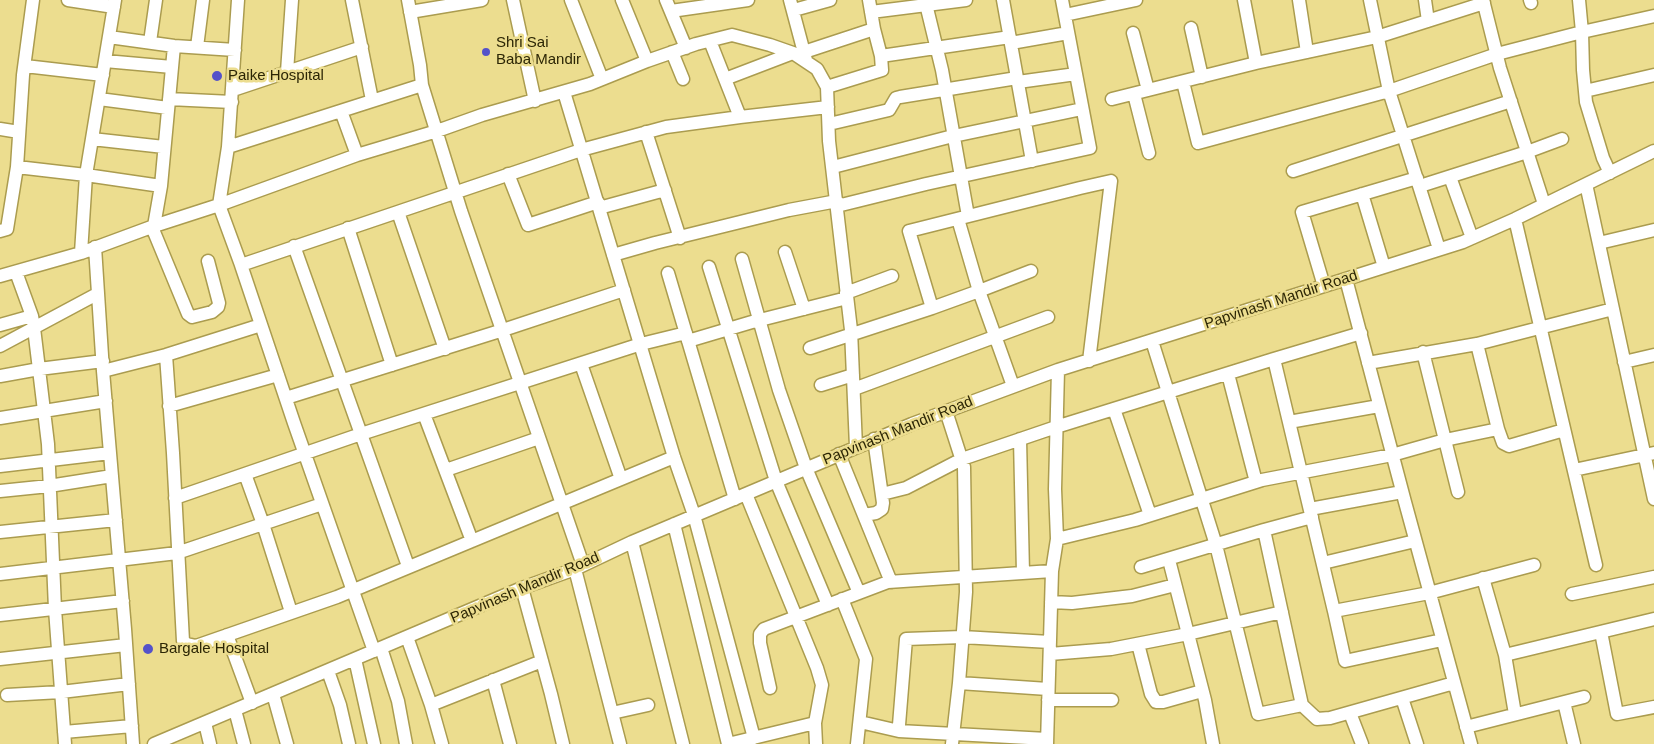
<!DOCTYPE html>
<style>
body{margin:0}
canvas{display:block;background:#ecdd8f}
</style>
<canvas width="1654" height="744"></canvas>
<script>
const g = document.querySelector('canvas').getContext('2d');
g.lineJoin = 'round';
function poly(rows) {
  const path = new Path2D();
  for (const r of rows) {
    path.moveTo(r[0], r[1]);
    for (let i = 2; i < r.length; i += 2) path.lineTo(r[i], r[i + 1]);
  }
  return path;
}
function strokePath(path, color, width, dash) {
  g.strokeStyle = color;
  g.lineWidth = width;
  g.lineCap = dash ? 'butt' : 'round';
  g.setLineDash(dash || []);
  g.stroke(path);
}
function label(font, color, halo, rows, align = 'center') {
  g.font = font + ' Helvetica,sans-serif';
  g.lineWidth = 5;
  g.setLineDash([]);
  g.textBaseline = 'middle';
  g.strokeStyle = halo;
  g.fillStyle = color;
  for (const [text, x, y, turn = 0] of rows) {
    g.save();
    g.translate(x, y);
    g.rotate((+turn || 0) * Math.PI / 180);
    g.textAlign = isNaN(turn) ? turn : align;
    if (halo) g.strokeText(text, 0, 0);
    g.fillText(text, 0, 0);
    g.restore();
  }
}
const minor = poly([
 [68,0,114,7],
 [238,0,228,147,219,205,241,265,581,150,666,127,740,117],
 [352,0,372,100],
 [408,0,420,65,422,85,461,211,583,565],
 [513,0,535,101],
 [571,0,602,79],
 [622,0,647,61],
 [666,0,686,48],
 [790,0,806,60],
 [925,0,942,70,968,216],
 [1003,0,1032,161],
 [1244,0,1256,63,1377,37,1484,3],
 [1299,0,1307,52],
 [1370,0,1389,91,1439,249],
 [1425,0,1428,21],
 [1483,0,1500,68,1544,204],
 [1530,0,1531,3],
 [1579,0,1582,32,1583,70,1586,102,1603,158,1610,173],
 [794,10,830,0],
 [671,11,748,0],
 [410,12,482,0],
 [871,12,966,0],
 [1065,15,1136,0],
 [1191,28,1202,77],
 [1133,33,1148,90],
 [109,37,174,46,235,50],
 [710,41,740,117,828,107],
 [150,42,156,0],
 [1011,43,1068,33],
 [197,47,203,0],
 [672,52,683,79],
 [804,52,874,29],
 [881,56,1010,37],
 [105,61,172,67],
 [25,66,103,75],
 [287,72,292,0],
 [725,79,793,53],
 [1018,82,1076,74],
 [1183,82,1198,143,1389,91,1497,54,1582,32,1654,16],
 [827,87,882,70,881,56,874,29,869,0],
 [233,90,362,47],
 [1585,91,1654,75],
 [564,92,674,457,694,515,754,738],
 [1134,94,1149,153],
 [99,99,168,108],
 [169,99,232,102],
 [1112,99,1256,63],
 [341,111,357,155],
 [829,124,889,110,896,98,900,97,1017,78],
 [0,129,19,132],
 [646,132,680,238],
 [92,139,164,147],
 [228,147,422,85],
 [17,167,86,175,161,186],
 [833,167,949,137,1082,109],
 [1293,171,1511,101],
 [508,174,528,225,598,202],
 [1450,177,1472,238],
 [1586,184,1654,499],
 [1420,186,1527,152,1562,139],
 [1362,194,1384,267],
 [837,206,926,184,1090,148,1062,0],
 [599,208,665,190],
 [398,212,445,349],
 [958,219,979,291,1031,271],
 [1515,219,1596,565],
 [154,226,161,186,174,46],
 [152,227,188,314,192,317,212,312,218,307,219,303,208,261],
 [348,228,392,365],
 [0,231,7,229,17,167,23,75,33,0],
 [1599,243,1654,230],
 [294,246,408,566],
 [95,247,103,371,125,629,133,744],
 [785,252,804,309],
 [81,253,86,175,115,0],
 [613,255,655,243,789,210,837,201],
 [742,259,779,390,806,468,859,593],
 [241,265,294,423,374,651],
 [709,267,776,481,828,605],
 [16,272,32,316,34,328,48,444,55,609,65,744],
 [668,273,735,499],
 [0,276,81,253,154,226,219,205,357,155,437,131,482,115,590,84,647,61,696,44,732,35,770,45,793,53,817,69,827,87,829,141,851,330,856,447],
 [1346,279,1405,502,1471,744],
 [1324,286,1302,212,1417,178],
 [846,293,892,276],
 [0,325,32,316],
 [1361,333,1274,359,1334,611,1429,593,1534,565],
 [688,341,752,322,847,298],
 [1152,341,1216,545,1258,714,1302,705],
 [1477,344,1613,309],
 [0,346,97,294],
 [810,348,932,308],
 [1423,352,1458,492],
 [166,355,173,453,183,641,187,644,196,646,337,597,674,457],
 [1624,362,1654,355],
 [581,364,621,479],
 [103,371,166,355,261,325],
 [1228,374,1256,482],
 [0,376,39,369,103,361],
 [821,385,853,375],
 [1013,386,979,291,932,308,909,231,1080,188,1111,181,1089,361],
 [854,389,1048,317],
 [286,398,503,330,624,290],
 [169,406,278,375],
 [1114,409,1150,515],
 [946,411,964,467,966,592,959,683,952,744],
 [424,414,472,541],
 [0,418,106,401],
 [1289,422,1379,406],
 [1498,429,1503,443,1509,446,1564,430],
 [1020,439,1023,573],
 [839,454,891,582],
 [0,466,110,453],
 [446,470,539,438],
 [1574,470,1654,453],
 [245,474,263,524,291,612],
 [0,491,49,486,112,476],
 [746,494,817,668,822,685,815,723,816,744],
 [882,494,906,488,962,459,1056,427,1274,359],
 [175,498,361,434,641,344,686,333],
 [1310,509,1402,492],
 [864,515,876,513,882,509,883,503,874,439],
 [674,524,728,744],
 [1264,530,1312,517],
 [0,532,116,520],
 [1057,539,1135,520,1262,480,1392,455,1445,440,1498,429,1477,344,1368,363],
 [632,542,683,744],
 [1169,560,1205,700,1213,744],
 [1323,563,1415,541],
 [1141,567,1264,530,1302,705,1317,719,1330,718,1454,683],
 [575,569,620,744],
 [0,574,177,553,322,504],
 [1483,578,1505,655,1515,714],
 [522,588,551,694,563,744],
 [1572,594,1654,577],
 [842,599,866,659,857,744],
 [1051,602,1072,603,1132,596,1175,585],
 [1334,611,1345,661,1442,640],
 [0,615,123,601],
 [1601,632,1617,714,1654,707],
 [227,635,252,703],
 [407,637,431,705],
 [1138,644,1151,694,1156,702,1163,702,1202,691],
 [381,648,398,701,406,744],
 [1050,654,1111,649,1188,634,1282,612],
 [1505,655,1654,619],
 [0,659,126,645],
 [355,659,374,744],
 [328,671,340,705,349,744],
 [493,680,510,744],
 [959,683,1048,689],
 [770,688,760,643,760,634,764,629,888,582,1052,571],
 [273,694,287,744],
 [7,695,61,692,129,684],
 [1402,698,1417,744],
 [1048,700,1112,700],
 [1564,702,1574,744],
 [235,710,244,744],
 [612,713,648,705],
 [1350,713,1362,744],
 [860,722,899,731],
 [205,723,210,744],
 [1466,727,1584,697],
 [64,732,132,726],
 [1047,739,899,731,899,725,906,639,962,637,1050,642],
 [154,744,522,588,575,569,632,542,912,424,1058,370,1463,242,1515,219,1654,151],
 [442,744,431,705,542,661],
 [728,744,815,723],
 [1047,744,1052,571,1057,539,1055,489,1058,370]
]);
const markers = [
 [486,52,5,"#5452c9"],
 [217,76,6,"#5452c9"],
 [148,649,6,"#5452c9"]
];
const poiNames = [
 ["Shri Sai",496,43],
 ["Baba Mandir",496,60],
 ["Paike Hospital",228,76],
 ["Bargale Hospital",159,649]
];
const streetNames = [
 ["Papvinash Mandir Road",1281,300,-18],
 ["Papvinash Mandir Road",898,431,-22],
 ["Papvinash Mandir Road",525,588,-23]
];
strokePath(minor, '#ab9c4f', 15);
strokePath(minor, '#fff', 12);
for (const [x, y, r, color] of markers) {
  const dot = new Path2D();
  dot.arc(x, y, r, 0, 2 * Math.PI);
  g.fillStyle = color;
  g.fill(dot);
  strokePath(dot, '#ecdd8f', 2);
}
label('15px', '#2c2605', '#ecdd8f', poiNames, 'left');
label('15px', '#2c2605', '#ecdd8f', streetNames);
</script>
